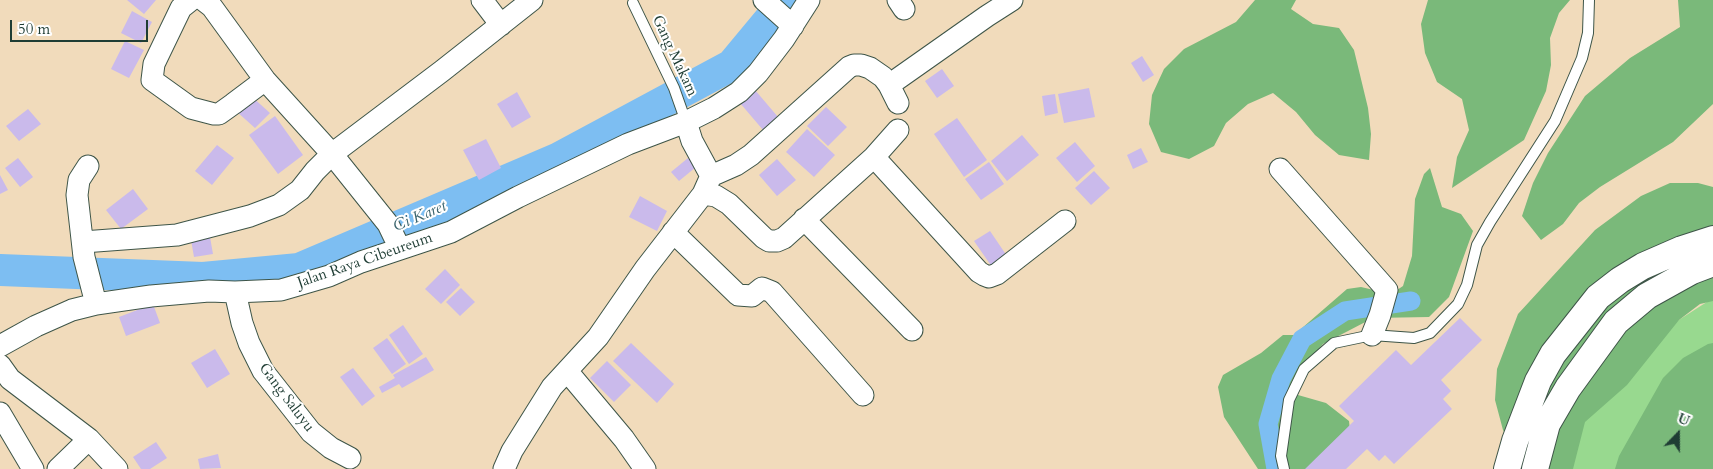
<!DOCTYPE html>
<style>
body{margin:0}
#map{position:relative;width:1713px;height:469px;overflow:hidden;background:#f1dbbb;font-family:Cardo,serif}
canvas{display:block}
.north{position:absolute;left:1653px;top:409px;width:50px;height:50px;-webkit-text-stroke:4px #fff;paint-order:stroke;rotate:22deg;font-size:14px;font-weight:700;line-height:20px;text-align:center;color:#1f3d34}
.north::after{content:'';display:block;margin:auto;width:18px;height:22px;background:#1f3d34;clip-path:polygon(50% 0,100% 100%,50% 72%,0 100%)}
.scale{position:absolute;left:10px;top:20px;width:138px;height:22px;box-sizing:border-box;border:2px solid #1f3d34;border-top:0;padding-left:6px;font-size:15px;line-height:18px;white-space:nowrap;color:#1f3d34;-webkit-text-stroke:4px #fff;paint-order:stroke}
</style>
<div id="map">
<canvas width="1713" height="469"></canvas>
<div class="north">U</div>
<div class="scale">50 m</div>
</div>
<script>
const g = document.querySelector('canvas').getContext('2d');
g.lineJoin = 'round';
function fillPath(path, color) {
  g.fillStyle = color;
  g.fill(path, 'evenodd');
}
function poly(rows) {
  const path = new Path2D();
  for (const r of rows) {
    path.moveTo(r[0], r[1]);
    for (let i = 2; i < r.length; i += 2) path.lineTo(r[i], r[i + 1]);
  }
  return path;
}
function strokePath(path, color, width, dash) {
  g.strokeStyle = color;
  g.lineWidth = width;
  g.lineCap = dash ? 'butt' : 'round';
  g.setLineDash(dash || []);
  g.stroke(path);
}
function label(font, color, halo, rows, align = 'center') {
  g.font = font + ' Cardo,serif';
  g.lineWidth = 4;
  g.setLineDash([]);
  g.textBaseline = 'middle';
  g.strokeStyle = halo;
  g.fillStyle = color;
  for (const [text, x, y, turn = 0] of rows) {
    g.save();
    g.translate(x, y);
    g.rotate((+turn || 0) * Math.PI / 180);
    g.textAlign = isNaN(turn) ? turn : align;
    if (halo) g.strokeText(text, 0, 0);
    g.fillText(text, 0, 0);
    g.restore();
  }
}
const green = poly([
 [1713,298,1713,469,1565,469,1601,370]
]);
const forest = poly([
 [1255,0,1296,0,1291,9,1313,24,1339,28,1354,50,1368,108,1371,134,1369,160,1339,155,1315,135,1296,112,1273,93,1248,104,1226,123,1214,146,1189,159,1161,152,1149,124,1152,95,1164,69,1184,49,1236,22],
 [1428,0,1570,0,1559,13,1550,38,1551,65,1546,91,1524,140,1452,188,1457,157,1469,130,1462,99,1437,82,1425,53,1421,24],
 [1678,0,1713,0,1713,104,1673,142,1600,187,1579,203,1563,224,1541,240,1522,216,1533,183,1548,153,1585,96,1630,58,1680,27],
 [1430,168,1442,207,1461,214,1473,231,1449,297,1429,317,1373,318,1323,344,1305,366,1298,395,1326,403,1349,421,1352,450,1338,469,1258,469,1224,417,1218,387,1223,375,1261,353,1283,335,1294,335,1347,289,1361,287,1391,294,1403,286,1412,256,1415,199,1424,174],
 [1670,183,1698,183,1713,187,1713,301,1700,304,1679,320,1627,385,1585,422,1573,469,1520,469,1517,456,1503,430,1495,400,1497,369,1518,314,1595,230,1641,196],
 [1713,343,1713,469,1615,469,1619,456,1663,378,1683,358,1708,344]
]);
const canal = poly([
 [1276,469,1268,424,1281,379,1302,339,1345,311,1411,301]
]);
const river = poly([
 [0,270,203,278,299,269,557,159,732,65,786,0]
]);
const building = poly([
 [127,0,156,0,144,14],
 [132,11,152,22,141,43,121,33],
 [125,41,144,50,129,78,111,69],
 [1142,56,1154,75,1143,82,1131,63],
 [942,69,954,86,937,98,925,81],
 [1089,88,1095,117,1064,123,1058,94],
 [755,90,784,124,769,137,740,103],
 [517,92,531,117,512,128,497,104],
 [1055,94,1058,113,1045,116,1042,96],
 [250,95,270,113,255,128,236,111],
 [826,107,847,127,828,146,807,126],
 [28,109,41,124,19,141,6,126],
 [275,116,303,155,278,174,249,135],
 [957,118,987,160,964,177,934,134],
 [807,129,835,155,814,177,786,152],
 [1022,135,1039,155,1007,181,991,161],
 [486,139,501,168,479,180,463,150],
 [1075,142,1095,166,1077,182,1056,158],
 [217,145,234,158,212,185,195,171],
 [1141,148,1148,162,1133,169,1127,155],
 [18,158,33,177,20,187,5,168],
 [688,158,696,167,679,181,671,172],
 [777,159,796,180,777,196,759,175],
 [989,162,1004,184,981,200,965,179],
 [1094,171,1110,188,1091,205,1075,188],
 [0,175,8,190,0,194],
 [133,189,148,209,121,229,106,210],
 [640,196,667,211,657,231,629,217],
 [990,231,1007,256,992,267,974,241],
 [210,237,213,254,194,257,191,240],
 [445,269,460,285,441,304,425,289],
 [461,288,475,302,460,316,446,302],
 [153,304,160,323,126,336,119,317],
 [1460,318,1482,340,1441,380,1451,391,1443,399,1452,409,1394,464,1385,455,1379,461,1367,449,1346,469,1305,469,1354,421,1339,406,1396,350,1411,365],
 [403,325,423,354,409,364,389,335],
 [387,338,406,364,392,374,373,348],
 [631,343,674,384,657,403,613,361],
 [215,349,230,374,207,388,191,363],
 [426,357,434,370,402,388,399,384,382,393,379,387,395,378,393,375],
 [607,361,631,385,614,402,590,378],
 [353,368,375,396,362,406,340,377],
 [156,442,167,458,150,469,141,469,133,457],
 [218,454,221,468,200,469,198,459]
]);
const service = poly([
 [633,3,674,88,686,122],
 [1284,469,1281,456,1289,400,1304,369,1334,343,1372,335,1414,338,1430,333,1458,304,1467,285,1477,245,1490,222,1555,121,1582,58,1588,33,1589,0]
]);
const minor = poly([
 [191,0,181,8,154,64,152,80,191,108,214,114,219,114,233,104,265,80],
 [203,0,212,7,265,80,332,154,388,224,400,249],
 [482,0,501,25],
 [764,0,793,26],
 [898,0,904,9],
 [889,85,898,103],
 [874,157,979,272,984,275,989,277,997,274,1065,221],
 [88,166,79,180,77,195,84,257,96,304],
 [1280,169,1387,290,1380,315,1372,335],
 [711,176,736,165,751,155,849,67,854,65,861,65,870,68,883,77,889,85,987,16,1012,0],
 [703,194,716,196,729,204,764,238,769,241,777,241,784,238,874,157,898,130],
 [804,219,912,330],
 [673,232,738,295,752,296,762,288,772,292,863,395],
 [83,242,177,235,250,216,279,205,300,190,315,171,332,154,442,71,532,0],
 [235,292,242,323,249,343,263,371,311,432,331,448,350,458],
 [0,346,36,326,72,310,96,304,151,296,209,291,235,292,281,290,329,276,361,262,451,232,518,197,628,144,686,122,714,108,739,92,758,73,784,39,809,0],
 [0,365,10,379,89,439,117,469],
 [567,371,624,439,645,469],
 [0,413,33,469],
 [58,469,89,439],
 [504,469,512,451,552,387,598,337,645,269,703,194,711,176,692,141,686,122]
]);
const tertiary = poly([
 [1507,469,1515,441,1538,381,1553,354,1598,297,1620,280,1643,266,1682,249,1713,239],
 [1535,469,1547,424,1568,388,1616,322,1647,296,1692,271,1713,263]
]);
const streetNames = [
 ["Gang Makam",674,56,65],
 ["Jalan Raya Cibeureum",365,261,-19],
 ["Gang Saluyu",286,398,53]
];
const waterNames = [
 ["Ci Karet",420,217,-23]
];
fillPath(green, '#98d98f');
fillPath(forest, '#7ab97a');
strokePath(canal, '#7dbef2', 19);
strokePath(river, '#7dbef2', 32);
fillPath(building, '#cabaeb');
strokePath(service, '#3e5548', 12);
strokePath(minor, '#3e5548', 23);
strokePath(tertiary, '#3e5548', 28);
strokePath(service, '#fff', 10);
strokePath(minor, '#fff', 21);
strokePath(tertiary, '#fff', 26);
label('15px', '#1f3d34', '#fff', streetNames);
label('italic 16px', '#3b646d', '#fff', waterNames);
</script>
